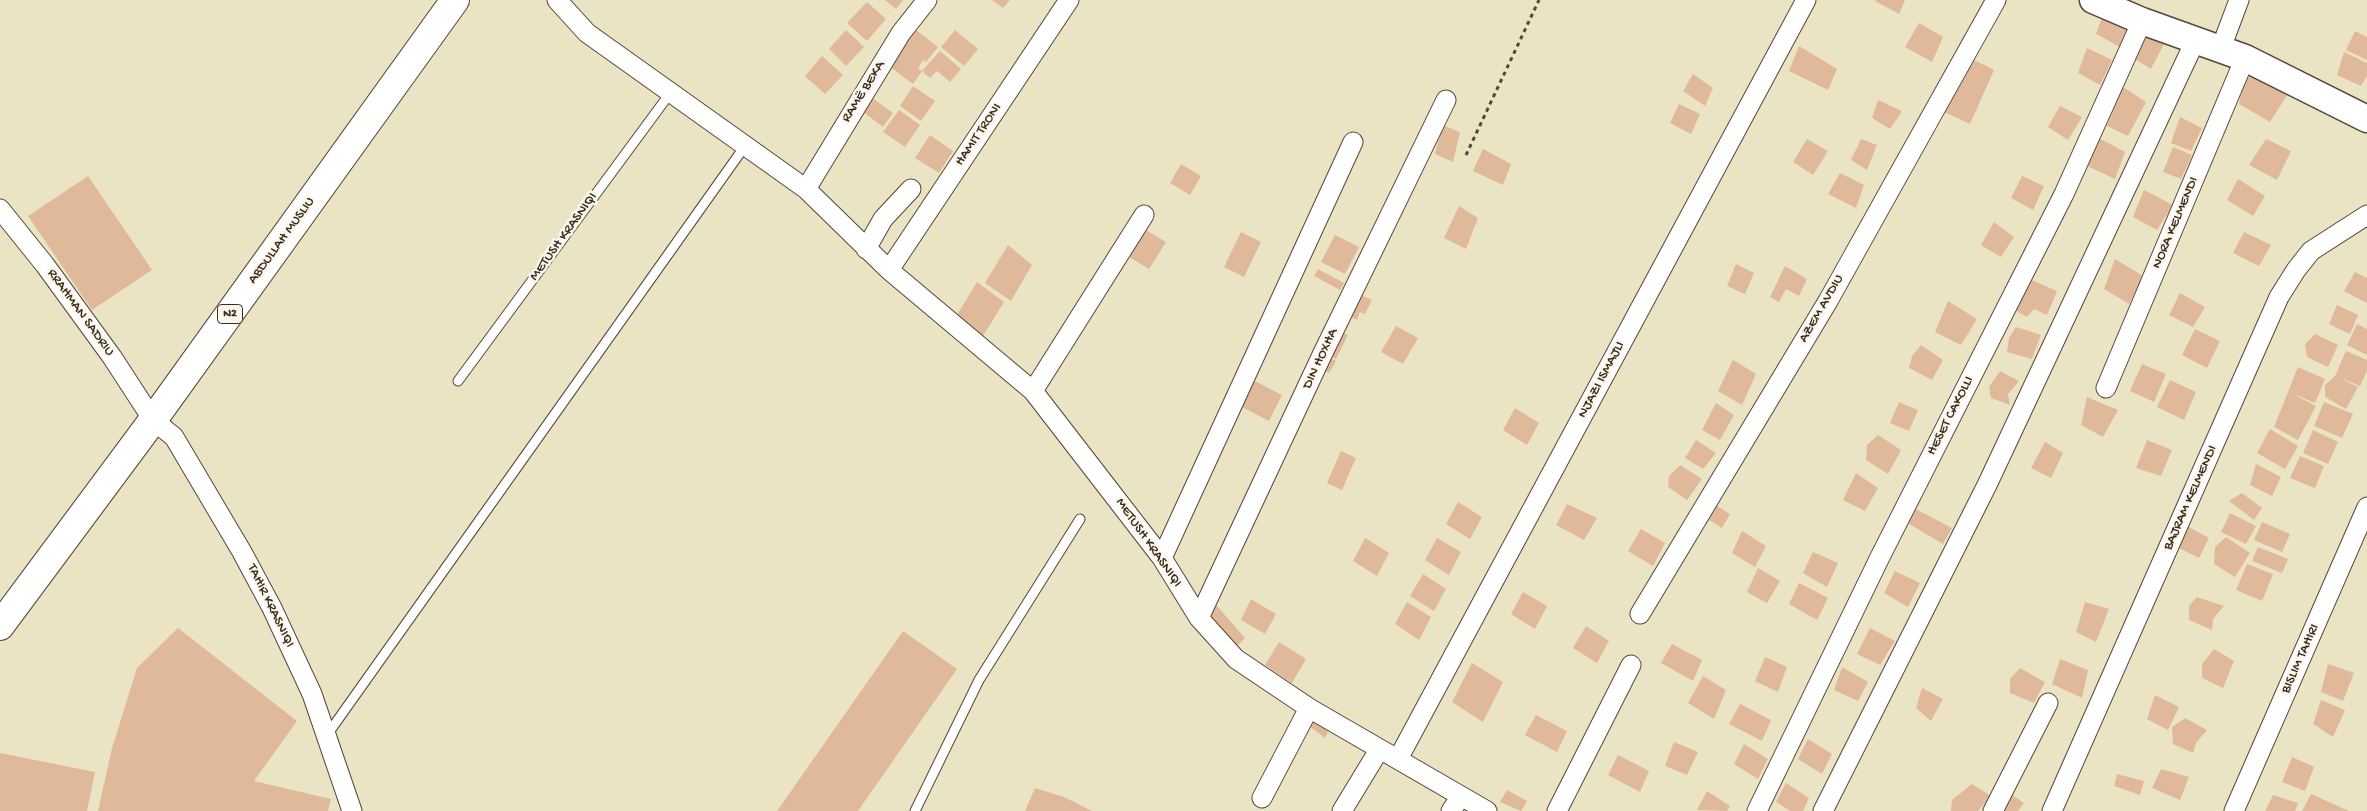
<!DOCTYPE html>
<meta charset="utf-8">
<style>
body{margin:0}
canvas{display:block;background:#eae4c4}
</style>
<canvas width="2367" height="811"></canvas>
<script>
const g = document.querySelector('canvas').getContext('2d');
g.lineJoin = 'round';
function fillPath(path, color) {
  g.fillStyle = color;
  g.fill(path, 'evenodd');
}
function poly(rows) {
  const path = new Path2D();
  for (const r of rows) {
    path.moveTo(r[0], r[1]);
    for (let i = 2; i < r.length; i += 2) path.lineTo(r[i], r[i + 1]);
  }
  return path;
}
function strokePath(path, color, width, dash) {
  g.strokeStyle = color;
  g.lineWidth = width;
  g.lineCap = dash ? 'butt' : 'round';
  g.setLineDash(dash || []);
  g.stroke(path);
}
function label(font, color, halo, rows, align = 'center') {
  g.font = font + ' "Gochi Hand",sans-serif';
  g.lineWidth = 5;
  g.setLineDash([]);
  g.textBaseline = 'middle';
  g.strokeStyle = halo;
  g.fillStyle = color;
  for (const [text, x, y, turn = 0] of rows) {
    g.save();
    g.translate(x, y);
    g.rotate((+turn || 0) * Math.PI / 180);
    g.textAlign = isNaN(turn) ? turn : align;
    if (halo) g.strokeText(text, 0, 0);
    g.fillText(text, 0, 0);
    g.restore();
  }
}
const building = poly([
 [885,0,903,0,896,9],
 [992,0,1010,0,1003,8],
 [1876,0,1905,0,1899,14,1875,1],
 [867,2,886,19,867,41,847,23],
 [2104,12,2130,23,2120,47,2096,34],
 [1919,23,1943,37,1932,62,1905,47],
 [2143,28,2167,38,2151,69,2131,57],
 [846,30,864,47,846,66,829,49],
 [916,30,938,47,926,62,923,60,918,68,922,71,913,84,889,66],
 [955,30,978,49,964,66,941,47],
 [2355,31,2367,37,2367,60,2346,50],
 [1799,46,1837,69,1828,90,1789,71],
 [2087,48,2112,60,2100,85,2078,73],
 [940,51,961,69,950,82,937,71,930,78,922,71],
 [2344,52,2367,63,2367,76,2361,86,2337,75],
 [822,56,843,75,825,94,805,76],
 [1968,57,1994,70,1970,124,1942,111],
 [2258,69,2291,89,2270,122,2239,104,2244,82],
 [1693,74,1713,88,1705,106,1683,91],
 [913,86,935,101,921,121,900,106],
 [2123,87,2146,102,2128,136,2107,126],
 [868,95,893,113,883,127,858,108],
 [1878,100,1902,111,1890,129,1872,118],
 [1679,104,1700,114,1691,134,1670,123],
 [2060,106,2082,117,2068,140,2048,127],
 [899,110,920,125,905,147,883,132],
 [2180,117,2202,128,2191,151,2171,143],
 [1442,125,1460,132,1453,162,1435,154],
 [930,135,953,151,939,173,915,158],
 [2097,137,2125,152,2115,179,2083,164],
 [1807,139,1828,151,1813,175,1793,162],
 [1861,139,1877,145,1867,170,1851,160],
 [2266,139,2291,151,2277,180,2249,165],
 [2173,147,2192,155,2181,179,2163,172],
 [1483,149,1511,164,1503,185,1473,171],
 [1181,164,1201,176,1190,195,1170,183],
 [1840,173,1864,185,1856,208,1828,194],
 [88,176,152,270,92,310,28,216],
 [2022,176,2044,186,2033,210,2011,198],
 [2238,179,2265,196,2253,216,2227,200],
 [2144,190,2173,205,2157,230,2133,217],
 [1459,206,1478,218,1466,249,1444,238],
 [1994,222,2014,237,2001,257,1981,245],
 [1146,230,1166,242,1149,269,1129,257],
 [1241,232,1261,242,1244,277,1224,267],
 [2244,232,2271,245,2259,266,2233,253],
 [1335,235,1359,247,1345,274,1321,262],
 [1008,245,1032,265,1011,301,985,283],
 [2115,259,2143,276,2129,304,2104,289],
 [1736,264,1754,273,1745,294,1727,286],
 [1785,266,1807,279,1799,296,1786,289,1779,302,1770,297],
 [1318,269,1344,283,1340,290,1314,276],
 [2355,272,2367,278,2367,303,2344,291],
 [2025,277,2057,291,2047,315,2034,309,2027,317,2011,308],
 [977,282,1004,302,983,336,955,318],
 [1355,292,1372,300,1365,314,1360,312,1357,320,1345,315],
 [2180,293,2205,307,2193,327,2169,315],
 [1948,301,1977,319,1961,345,1935,332],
 [2337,305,2358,315,2350,334,2329,324],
 [2357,324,2367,329,2367,355,2347,345],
 [1396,326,1418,338,1403,364,1381,352],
 [2016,327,2041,335,2032,359,2007,352,2009,338],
 [2195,329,2220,341,2207,368,2182,355],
 [1337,330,1348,335,1336,359,1325,353],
 [2315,334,2338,345,2328,367,2307,357,2305,344],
 [1921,345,1943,360,1932,380,1909,368,1912,356],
 [2346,351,2367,360,2367,371,2360,386,2338,377,2358,387,2346,409,2325,397,2325,385,2335,376],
 [1325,355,1336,361,1329,373,1318,368],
 [1733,360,1756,374,1742,405,1718,391],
 [2142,364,2166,374,2154,402,2130,391],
 [2298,367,2325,379,2315,403,2291,393,2316,406,2298,440,2274,427],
 [2000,371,2019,381,2008,394,2010,405,1991,398,1989,387],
 [1251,379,1282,395,1269,421,1238,405],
 [2170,380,2196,392,2184,420,2157,407],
 [2087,397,2118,410,2103,437,2081,425],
 [1899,402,1918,410,1909,431,1890,423],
 [2324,402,2353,414,2342,438,2314,426],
 [1716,403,1734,415,1720,440,1702,430],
 [1515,408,1539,423,1527,445,1503,430],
 [2270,429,2298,446,2285,469,2257,453],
 [2313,430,2338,442,2328,464,2303,453],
 [1878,435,1901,450,1888,474,1866,460,1867,445],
 [1696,440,1716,453,1703,469,1685,458],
 [2147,440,2172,450,2161,476,2136,468],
 [2045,442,2063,453,2051,478,2031,468],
 [1341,451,1356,458,1342,490,1327,483],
 [2300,456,2324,466,2315,488,2290,478],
 [2256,464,2281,477,2272,496,2250,485],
 [1680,465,1702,479,1687,500,1668,487,1669,476],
 [1856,473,1878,488,1865,511,1843,500],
 [2242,493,2262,508,2254,520,2229,501],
 [1458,502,1482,517,1470,539,1446,524],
 [1567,504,1597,518,1584,540,1556,525],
 [1717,506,1730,514,1722,528,1709,520],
 [1910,506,1952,528,1943,544,1904,521],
 [2230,513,2256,526,2246,544,2221,532],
 [2262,522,2290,534,2282,552,2254,540],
 [2183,524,2209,538,2199,558,2173,545],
 [1641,529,1665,543,1653,566,1628,551],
 [1742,531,1766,546,1755,567,1732,553],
 [2226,537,2250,553,2235,577,2214,564,2215,547],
 [1365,538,1389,553,1377,576,1353,561],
 [1437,538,1461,552,1449,575,1425,560],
 [2258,547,2288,559,2282,573,2252,561],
 [1813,552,1838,563,1827,587,1803,573],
 [2247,564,2273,574,2262,601,2236,590],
 [1758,568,1780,581,1767,603,1747,592],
 [1895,571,1920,583,1908,607,1884,593],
 [1423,574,1446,589,1434,611,1410,596],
 [1799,583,1828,598,1817,620,1789,604],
 [1523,592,1547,606,1535,629,1511,614],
 [2197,597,2224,606,2213,619,2212,630,2189,620,2189,606],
 [1211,599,1245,638,1234,649,1204,613],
 [1251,599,1276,614,1265,634,1241,620],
 [1407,602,1431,617,1419,640,1395,624],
 [2085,602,2109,609,2096,642,2076,632],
 [1586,626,1609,641,1597,663,1573,648],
 [178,628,297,721,254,781,331,799,328,811,98,811,112,748,137,668],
 [1870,628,1895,641,1880,665,1857,654],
 [903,631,957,669,858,811,777,811],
 [1279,642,1306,659,1292,683,1265,665],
 [1672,644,1702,660,1693,681,1661,663],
 [2214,649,2234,661,2223,688,2202,678,2202,664],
 [1765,657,1787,667,1778,692,1755,681],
 [2060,659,2088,670,2082,698,2052,684],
 [1472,663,1503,682,1483,722,1452,702],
 [2328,664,2354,673,2343,701,2321,692],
 [1842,667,1868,682,1858,701,1834,690],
 [2020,668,2045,682,2034,703,2010,693,2010,679],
 [1703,676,1726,690,1714,719,1688,703],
 [1922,688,1943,699,1931,721,1916,708],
 [2155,695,2179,707,2168,730,2147,719],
 [2321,700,2345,710,2333,737,2313,724],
 [1740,704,1771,720,1762,741,1729,724],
 [1536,715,1567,731,1557,752,1525,735],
 [1312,716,1330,728,1325,738,1308,725],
 [2185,718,2207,730,2196,743,2193,753,2173,744,2172,727],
 [1808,739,1832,754,1822,774,1798,759],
 [1674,742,1698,752,1687,775,1665,766],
 [1744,744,1768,759,1758,779,1734,764],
 [0,753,95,772,87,811,0,811],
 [1618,755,1649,771,1640,792,1608,775],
 [2292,757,2314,767,2305,791,2282,782],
 [2161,769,2189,777,2180,800,2152,788],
 [2117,774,2144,781,2140,795,2114,786],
 [1786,783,1809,798,1803,811,1790,811,1776,802],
 [1972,784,1991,796,1978,811,1951,811,1952,800],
 [1035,788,1064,797,1092,811,1025,811],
 [1507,790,1527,801,1521,811,1500,802],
 [1707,791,1730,806,1727,811,1697,810],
 [2007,791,2024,803,2018,811,1996,811],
 [2311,794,2349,811,2302,811],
 [2273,795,2298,803,2295,811,2265,811]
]);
const path = poly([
 [1466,155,1539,0]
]);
const lane = poly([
 [458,381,671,92],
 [327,735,745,146],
 [915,811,979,680,1080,519]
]);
const street = poly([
 [557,0,587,33,806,189,889,270,1033,391,1162,558,1199,618,1236,659,1309,708,1487,811],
 [2221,48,2239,0],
 [806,189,901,33,927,0],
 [0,209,45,265,112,357,153,420,174,437,242,552,272,608,312,694,352,811],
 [866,249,883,219,911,189],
 [889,270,1069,0],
 [2106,388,2245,58],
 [1033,391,1144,215],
 [1162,558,1353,142],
 [1640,614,1828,301,1996,0],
 [1199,618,1322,355,1446,100],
 [1398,759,1806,0],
 [1262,798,1309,708],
 [1342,811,1379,750],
 [1451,811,1461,796],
 [1557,811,1631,665],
 [1757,811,1880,557,2064,194,2142,21],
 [1823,811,1987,485,2196,39],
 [1993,811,2048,703],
 [2052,811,2279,297,2296,270,2311,251,2367,215],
 [2234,811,2367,507]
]);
const secondary = poly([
 [2093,0,2142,21,2245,58,2367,119]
]);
const primary = poly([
 [0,626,153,420,455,0]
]);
const shields = [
 [230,314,25]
];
const shieldNames = [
 ["N2",230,314]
];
const streetNames = [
 ["RAMË BEKA",864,92,-58],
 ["HAMIT TRONI",979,135,-56],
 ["NORA KELMENDI",2176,223,-67],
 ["METUSH KRASNIQI",564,237,-54],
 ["ABDULLAH MUSLIU",282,241,-54],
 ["AZEM AVDIU",1822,309,-60],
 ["RRAHMAN SADRIU",80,313,54],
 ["DIN HOXHA",1321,359,-65],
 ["NJAZI ISMAJLI",1602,380,-62],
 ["HESET CAKOLLI",1951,416,-63],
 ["BAJRAM KELMENDI",2191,498,-66],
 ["METUSH KRASNIQI",1148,543,55],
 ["TAHIR KRASNIQI",270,606,64],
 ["BISLIM TAHIRI",2301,659,-66]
];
fillPath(building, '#e0b99a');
strokePath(lane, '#554637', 11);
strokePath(street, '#554637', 21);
strokePath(secondary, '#554637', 29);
strokePath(primary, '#554637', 30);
strokePath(path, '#554637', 3, [4, 4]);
strokePath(lane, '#fff', 9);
strokePath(street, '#fff', 19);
strokePath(secondary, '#fff', 26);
strokePath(primary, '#fff', 28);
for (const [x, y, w] of shields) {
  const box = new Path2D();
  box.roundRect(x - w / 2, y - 9.5, w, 19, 4);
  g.fillStyle = '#fbf7ec';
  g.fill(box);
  strokePath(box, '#3b2a1e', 1);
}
label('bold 12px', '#3b2a1e', null, shieldNames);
label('14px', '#3b2a1e', '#fbf7ec', streetNames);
</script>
